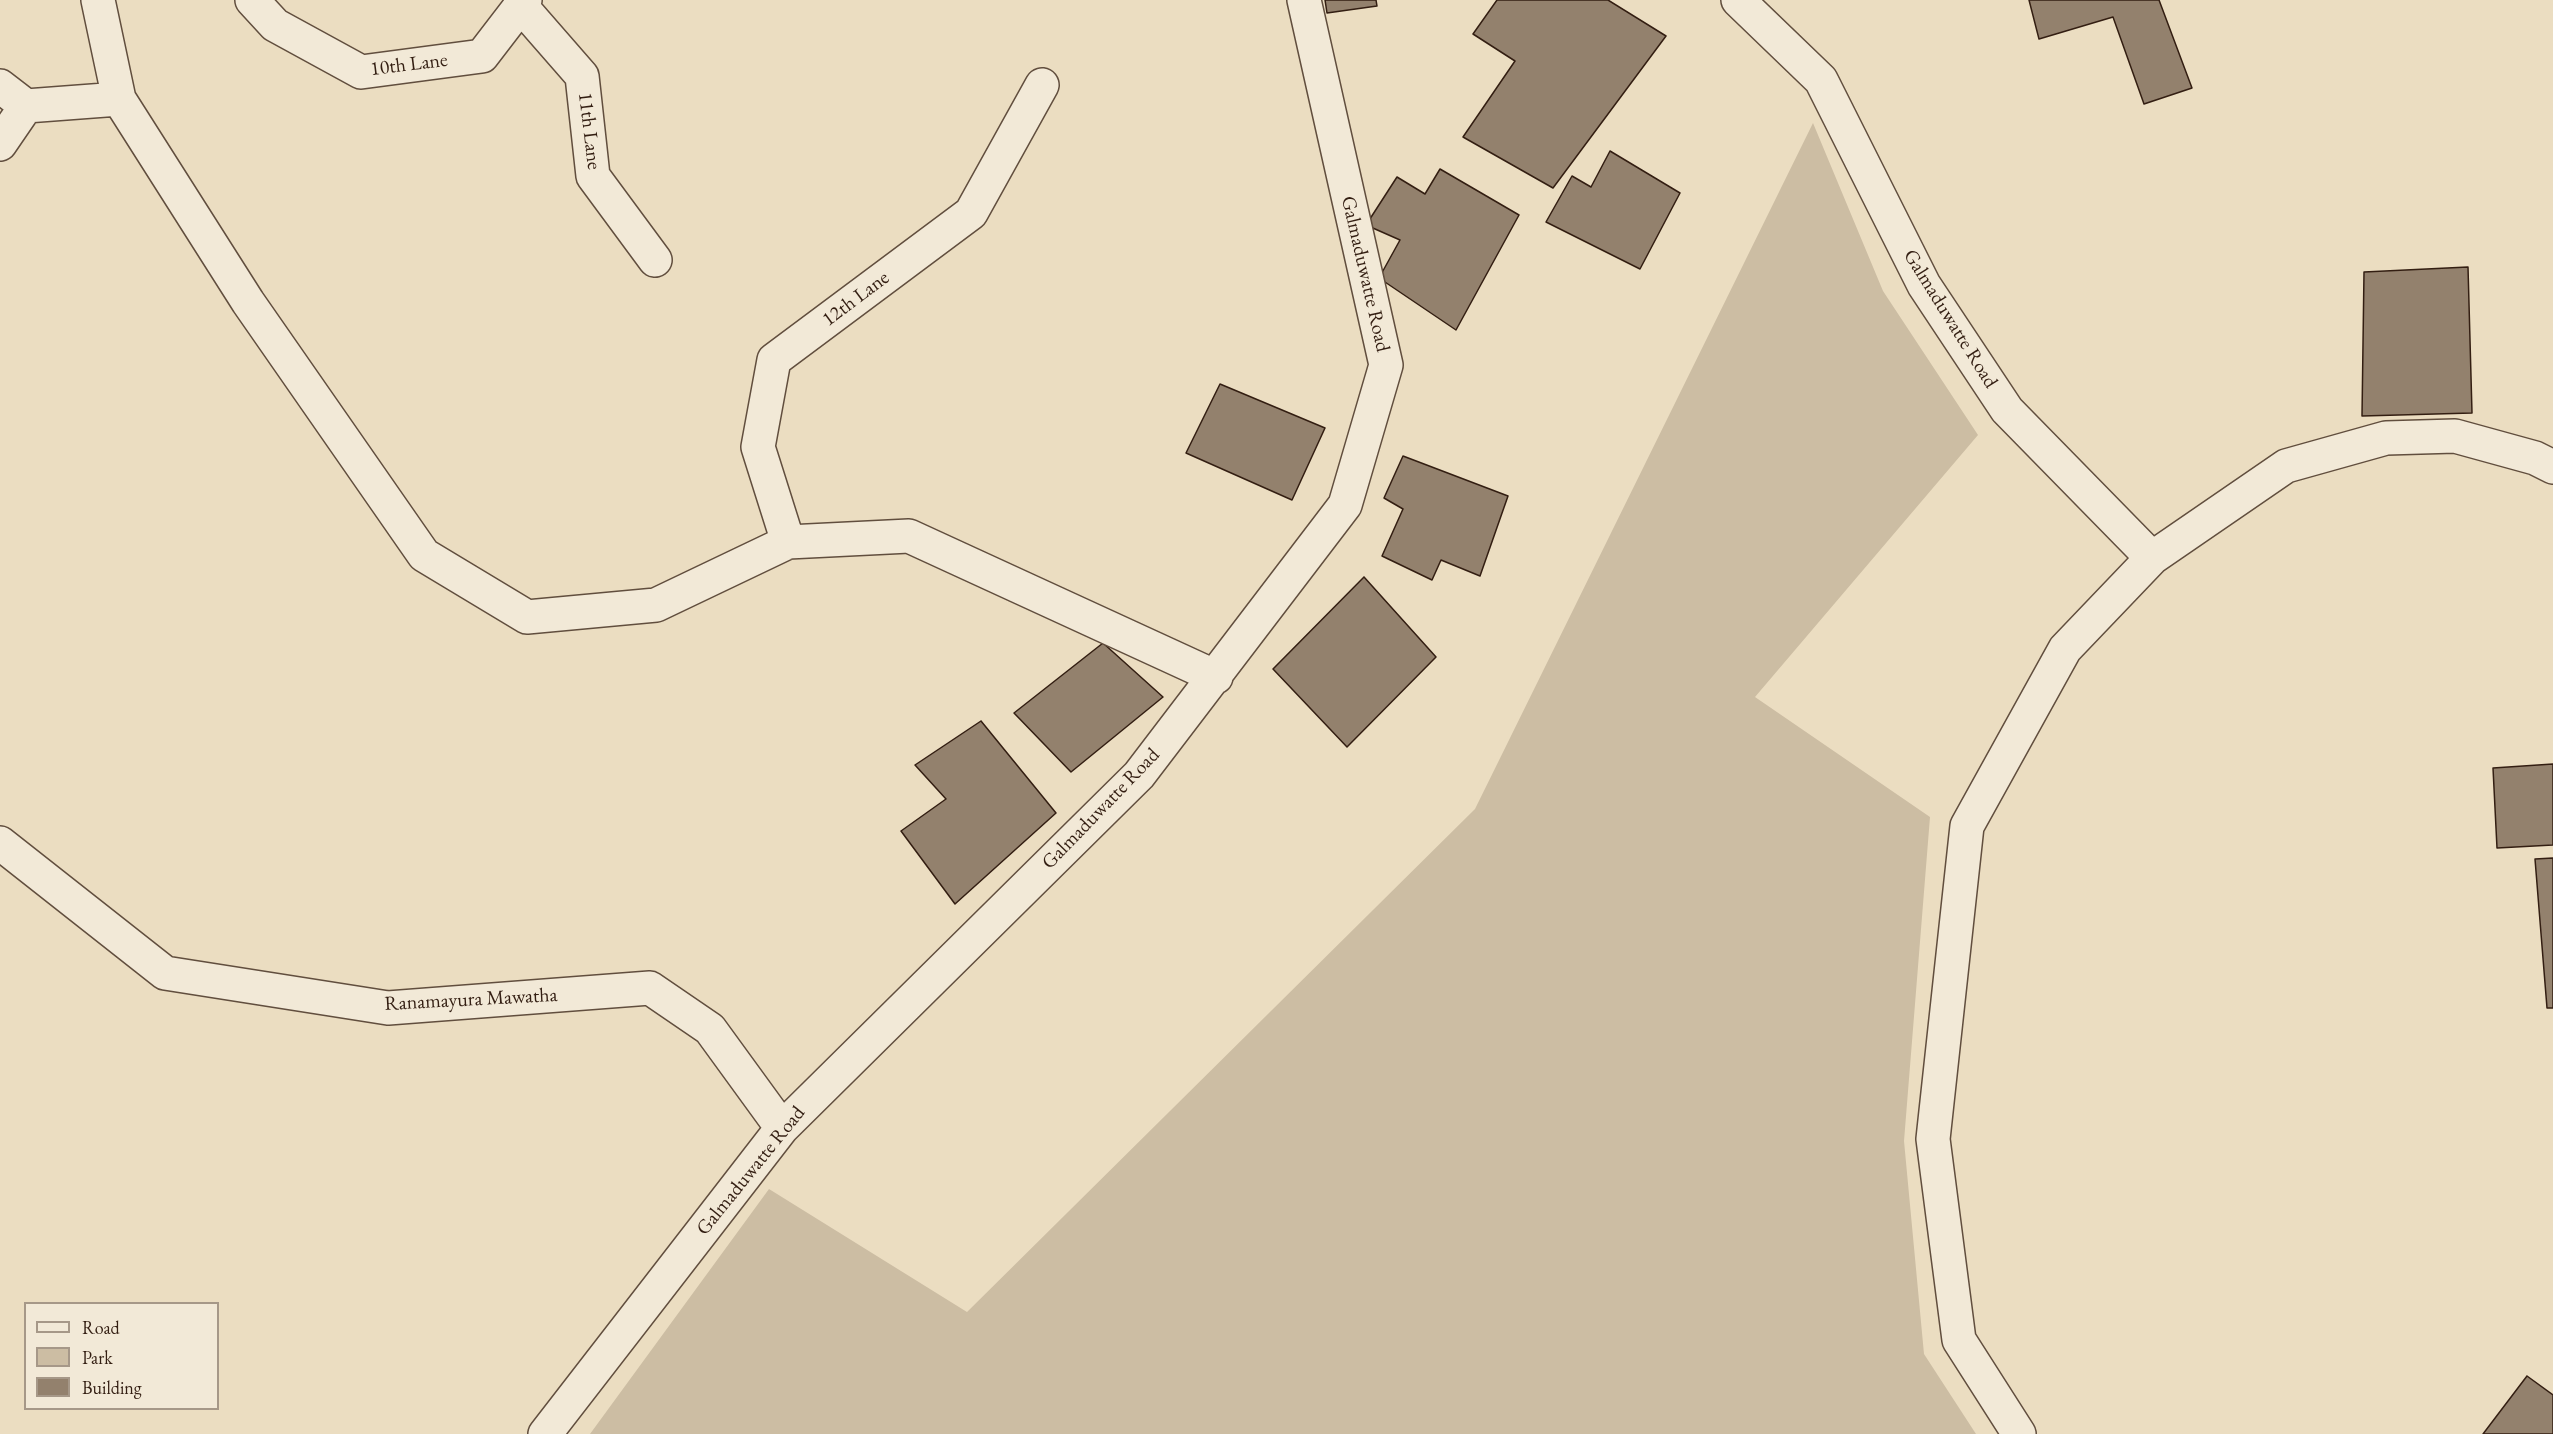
<!DOCTYPE html>
<style>
body{margin:0}
#map{position:relative;width:2553px;height:1434px;overflow:hidden;background:#ebddc1;font-family:"EB Garamond",serif}
canvas{display:block}
.legend{position:absolute;left:24px;top:1302px;width:195px;height:108px;box-sizing:border-box;background:#f2e9d7;border:2px solid #a69888;margin:0;padding:8px 10px;list-style:none;font-size:18px;color:#331e12}
.legend li{display:flex;align-items:center;gap:12px;height:30px}
.legend b{width:30px;border:2px solid #a69888}
</style>
<div id="map">
<canvas width="2553" height="1434"></canvas>
<ul class="legend">
<li><b style="height:8px;background:#f2e9d7"></b>Road</li>
<li><b style="height:16px;background:#ccbda3"></b>Park</li>
<li><b style="height:16px;background:#93816d"></b>Building</li>
</ul>
</div>
<script>
const g = document.querySelector('canvas').getContext('2d');
g.lineJoin = 'round';
function fillPath(path, color) {
  g.fillStyle = color;
  g.fill(path, 'evenodd');
}
function poly(rows) {
  const path = new Path2D();
  for (const r of rows) {
    path.moveTo(r[0], r[1]);
    for (let i = 2; i < r.length; i += 2) path.lineTo(r[i], r[i + 1]);
  }
  return path;
}
function strokePath(path, color, width, dash) {
  g.strokeStyle = color;
  g.lineWidth = width;
  g.lineCap = dash ? 'butt' : 'round';
  g.setLineDash(dash || []);
  g.stroke(path);
}
function label(font, color, halo, rows, align = 'center') {
  g.font = font + ' "EB Garamond",serif';
  g.lineWidth = 4.5;
  g.setLineDash([]);
  g.textBaseline = 'middle';
  g.strokeStyle = halo;
  g.fillStyle = color;
  for (const [text, x, y, turn = 0] of rows) {
    g.save();
    g.translate(x, y);
    g.rotate((+turn || 0) * Math.PI / 180);
    g.textAlign = isNaN(turn) ? turn : align;
    if (halo) g.strokeText(text, 0, 0);
    g.fillText(text, 0, 0);
    g.restore();
  }
}
const green = poly([
 [1813,123,1883,291,1978,435,1755,697,1930,817,1904,1141,1924,1354,1976,1434,590,1434,769,1189,967,1312,1475,809]
]);
const building = poly([
 [1325,0,1376,0,1377,6,1327,13,1325,0],
 [1497,0,1608,0,1666,36,1553,188,1463,137,1515,61,1473,34,1497,0],
 [2029,0,2159,0,2192,88,2144,104,2113,17,2039,39,2029,0],
 [1610,151,1680,193,1640,269,1546,222,1572,176,1591,187,1610,151],
 [1440,169,1519,215,1456,330,1379,278,1400,240,1366,225,1397,177,1425,194,1440,169],
 [2468,267,2472,413,2362,416,2364,272,2468,267],
 [1220,384,1325,428,1292,500,1186,453,1220,384],
 [1403,456,1508,496,1480,576,1441,560,1432,580,1382,556,1403,509,1384,498,1403,456],
 [1364,577,1436,657,1347,747,1273,669,1364,577],
 [1103,643,1163,697,1071,772,1014,713,1103,643],
 [981,721,1056,813,955,904,901,831,946,799,915,765,981,721],
 [2553,764,2553,845,2497,848,2493,768,2553,764],
 [2553,858,2553,1008,2547,1008,2535,859,2553,858],
 [2527,1376,2553,1395,2553,1434,2483,1434,2527,1376]
]);
const street = poly([
 [98,0,119,99,248,302,424,555,527,617,656,605,788,542,909,536,1216,677],
 [252,0,275,25,361,72,482,56,525,0],
 [1738,0,1821,80,1924,285,2007,410,2152,558],
 [520,5,582,76,593,176,655,260],
 [0,86,26,106,119,99],
 [0,144,26,106],
 [788,542,758,447,774,360,971,213,1042,85],
 [0,843,165,973,388,1008,650,988,710,1029,782,1128],
 [545,1434,782,1128,1139,775,1345,505,1386,365,1304,0],
 [2019,1434,1959,1340,1933,1139,1967,826,2065,649,2152,558,2286,466,2386,438,2455,436,2535,458,2553,467]
]);
const streetNames = [
 ["10th Lane",409,65,-7],
 ["11th Lane",589,131,83],
 ["Galmaduwatte Road",1365,274,77],
 ["12th Lane",856,299,-37],
 ["Galmaduwatte Road",1950,319,58],
 ["Galmaduwatte Road",1101,809,-46],
 ["Ranamayura Mawatha",471,1000,-3],
 ["Galmaduwatte Road",751,1171,-51]
];
fillPath(green, '#ccbda3');
fillPath(building, '#93816d');
strokePath(building, '#331e12', 1.5);
strokePath(street, '#614e3e', 36);
strokePath(street, '#f2e9d7', 33);
label('20px', '#331e12', '#f2e9d7', streetNames);
</script>
